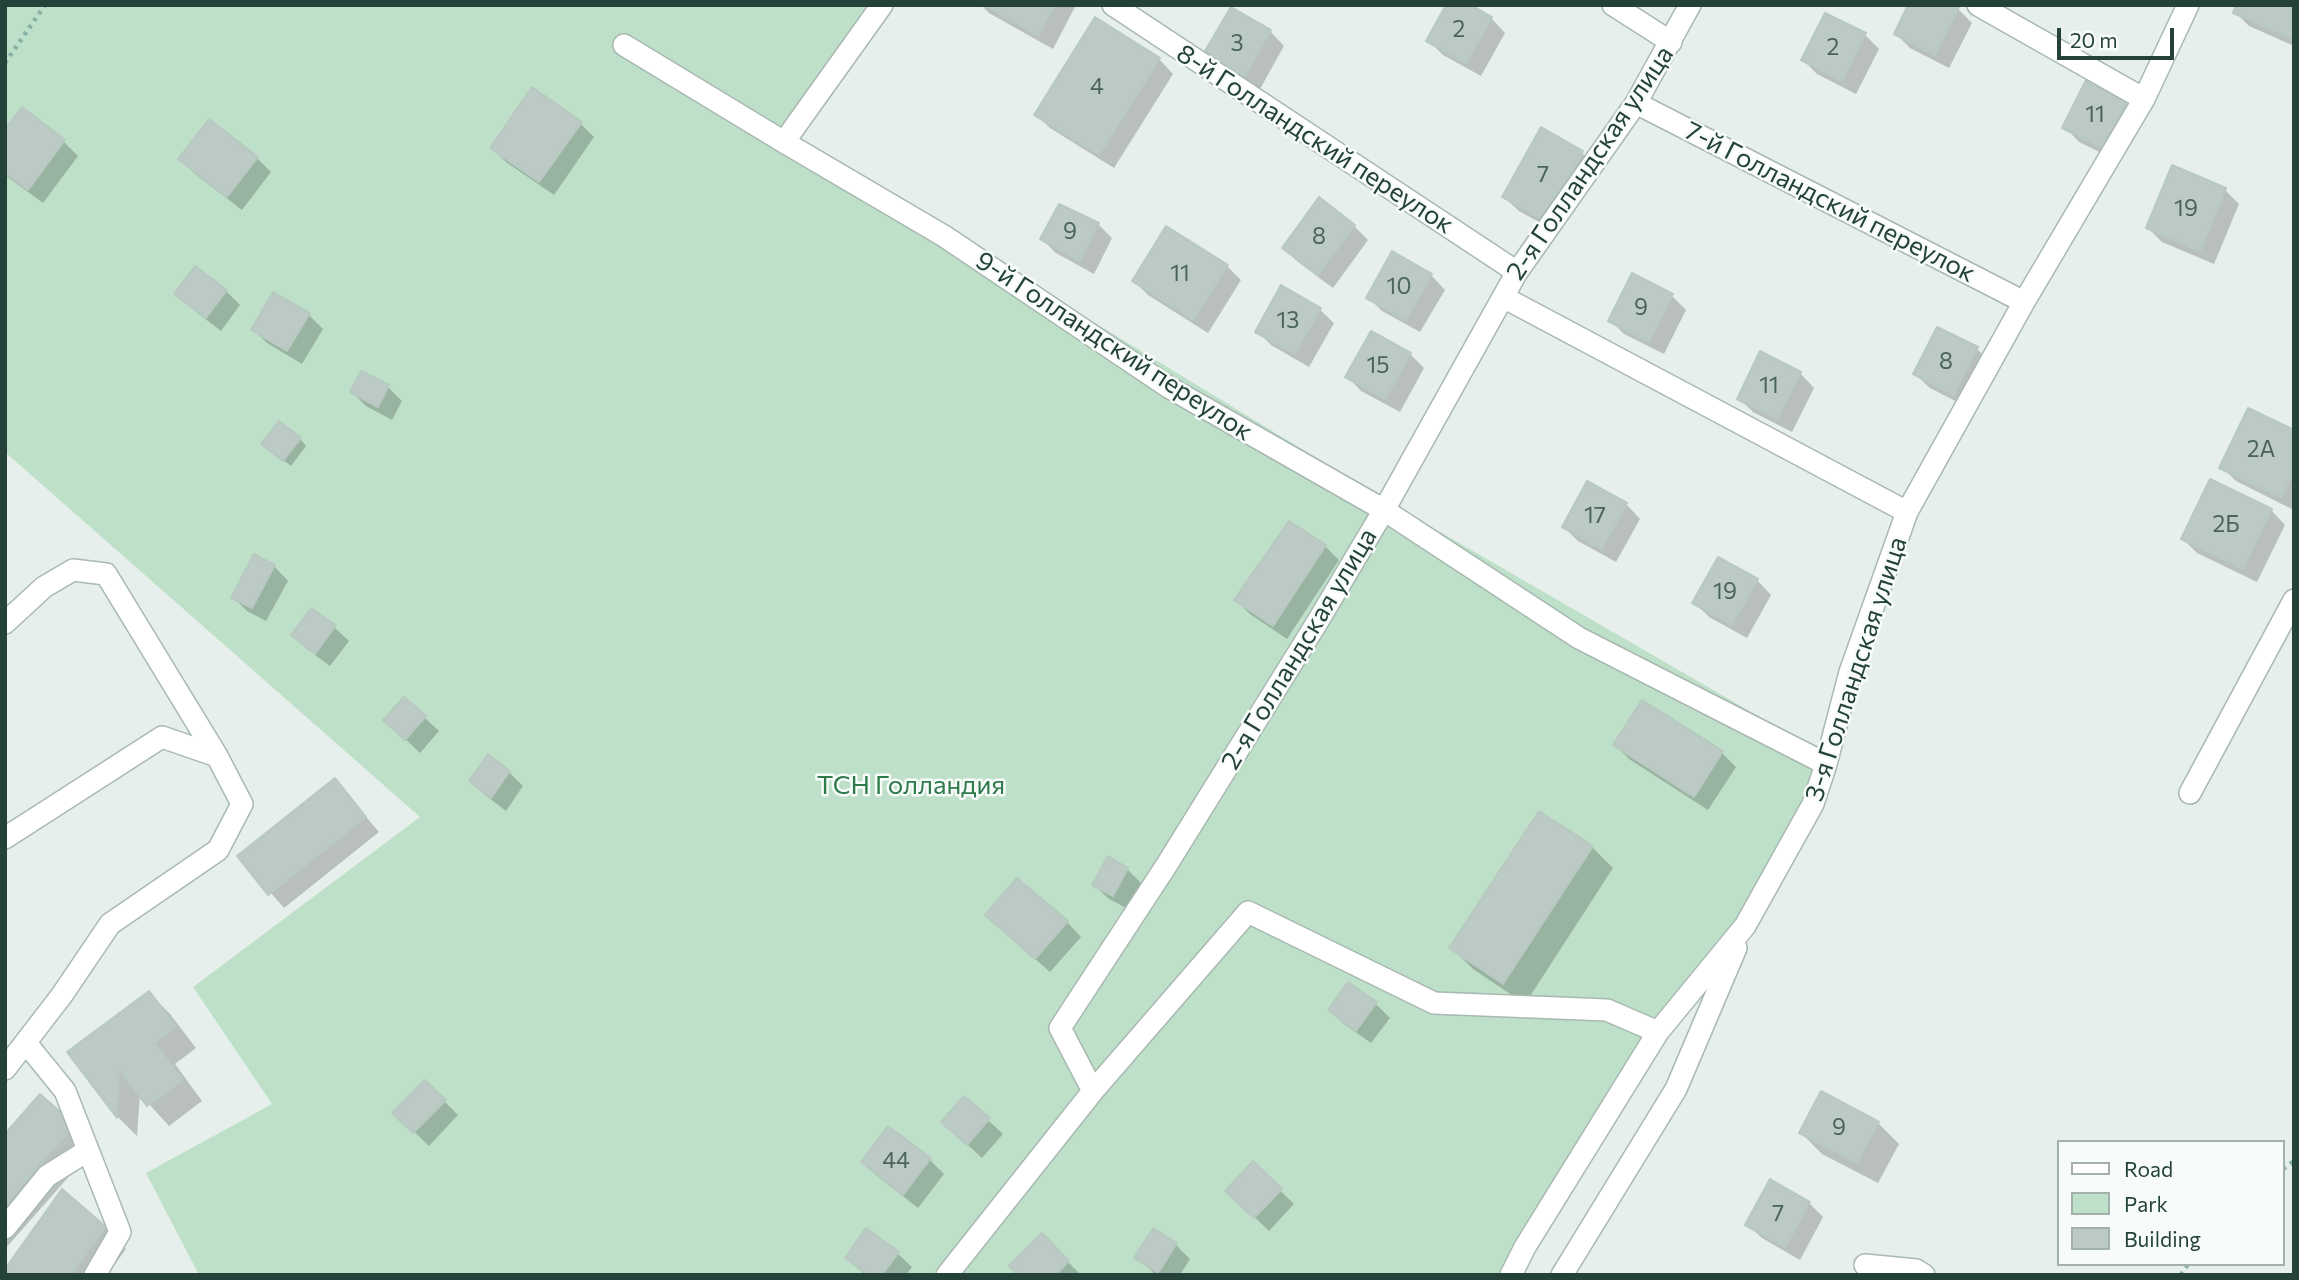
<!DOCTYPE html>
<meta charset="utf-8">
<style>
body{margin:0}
#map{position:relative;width:2299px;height:1280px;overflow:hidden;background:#e6efeb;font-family:Commissioner,sans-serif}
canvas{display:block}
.frame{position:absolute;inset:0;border:7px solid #24423a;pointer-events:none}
.legend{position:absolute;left:2057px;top:1140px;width:228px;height:126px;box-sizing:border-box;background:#f7fbf9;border:2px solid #a3b1ad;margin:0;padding:9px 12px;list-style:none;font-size:21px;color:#24423a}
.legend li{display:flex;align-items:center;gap:14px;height:35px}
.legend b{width:35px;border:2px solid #a3b1ad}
.scale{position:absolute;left:2057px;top:28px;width:117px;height:32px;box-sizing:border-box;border:4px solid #24423a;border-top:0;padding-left:9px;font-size:21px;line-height:24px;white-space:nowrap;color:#24423a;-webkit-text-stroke:5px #f7fbf9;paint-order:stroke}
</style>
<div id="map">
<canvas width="2299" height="1280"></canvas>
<div class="frame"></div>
<ul class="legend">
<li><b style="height:9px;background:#fff"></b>Road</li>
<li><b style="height:19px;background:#bfe0c8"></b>Park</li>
<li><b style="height:19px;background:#bbcac4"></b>Building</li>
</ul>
<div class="scale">20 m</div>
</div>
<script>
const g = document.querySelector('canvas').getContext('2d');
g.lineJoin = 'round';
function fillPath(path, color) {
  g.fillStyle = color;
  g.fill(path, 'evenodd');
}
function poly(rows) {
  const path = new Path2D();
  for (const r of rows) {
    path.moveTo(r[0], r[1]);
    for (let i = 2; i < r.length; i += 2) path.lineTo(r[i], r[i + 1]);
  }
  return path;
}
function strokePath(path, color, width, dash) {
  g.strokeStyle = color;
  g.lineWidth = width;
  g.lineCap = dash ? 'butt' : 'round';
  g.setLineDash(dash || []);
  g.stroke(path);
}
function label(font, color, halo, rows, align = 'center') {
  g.font = font + ' Commissioner,sans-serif';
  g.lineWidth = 5;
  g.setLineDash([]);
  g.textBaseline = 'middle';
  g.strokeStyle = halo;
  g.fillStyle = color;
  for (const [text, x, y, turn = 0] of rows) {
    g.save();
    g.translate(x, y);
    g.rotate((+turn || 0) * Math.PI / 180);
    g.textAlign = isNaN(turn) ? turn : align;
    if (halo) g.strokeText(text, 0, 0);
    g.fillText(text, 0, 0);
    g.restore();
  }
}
const green = poly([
 [5,5,876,5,793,139,1397,507,1822,753,1806,801,1739,922,1502,1275,199,1275,146,1173,272,1104,193,987,420,817,5,452]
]);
const shadow = poly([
 [981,5,1076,5,1053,49,989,13],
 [2294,5,2294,46,2249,26,2235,12],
 [1958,9,1972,23,1949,68,1910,48,1896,34],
 [1491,18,1505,33,1481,76,1443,55,1428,40],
 [1096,20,1159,59,1173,74,1114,168,1050,128,1036,114],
 [1270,31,1284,46,1260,89,1219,70],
 [1865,35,1879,49,1856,94,1817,74,1803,60],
 [2087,83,2126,103,2140,117,2118,161,2079,142,2065,127],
 [22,110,64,142,78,156,43,203,5,175,5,132],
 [580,123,594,137,554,195,506,162,492,148],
 [1542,130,1582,153,1596,167,1559,233,1519,211,1504,197],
 [257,158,271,172,242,210,194,173,180,159],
 [2225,190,2239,204,2214,264,2162,242,2148,228],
 [1319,200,1354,226,1368,240,1333,288,1298,262,1284,248],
 [1098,224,1112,238,1094,274,1056,253,1042,239],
 [1227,266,1241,280,1208,333,1148,295,1134,281],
 [1431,275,1445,290,1420,332,1382,311,1368,297],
 [226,291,240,305,221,331,191,308,177,294],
 [1672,296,1686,310,1664,354,1624,334,1610,320],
 [1319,309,1334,323,1309,367,1271,345,1257,331],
 [309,315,323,329,302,364,267,343,253,329],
 [1977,349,1991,363,1969,408,1930,388,1915,374],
 [1410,354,1424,368,1400,412,1361,391,1347,376],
 [1800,373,1814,388,1792,432,1753,412,1739,398],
 [388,387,402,401,392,420,366,406,352,392],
 [2294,432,2294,510,2236,481,2222,467],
 [300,439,306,446,291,466,270,450],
 [1588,483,1626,504,1640,519,1616,562,1578,541,1564,527],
 [2271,510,2285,525,2257,582,2197,553,2183,539],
 [1325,546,1339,560,1287,639,1250,614,1236,600],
 [274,566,288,581,266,621,247,611,233,597],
 [1757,580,1771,595,1747,638,1709,617,1695,603],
 [334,627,349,641,330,666,307,649,293,635],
 [404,699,439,731,420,753,400,734],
 [1615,745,1722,753,1736,767,1708,810,1629,759],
 [488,757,509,772,523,786,506,811,485,795,471,781],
 [335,781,379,832,284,908,239,856],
 [1592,847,1613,868,1525,1004,1473,969,1452,948],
 [1127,869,1141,883,1128,909,1109,899,1094,885],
 [1067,922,1081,937,1050,972,1001,929],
 [149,993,170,1014,196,1048,175,1064,202,1101,169,1126,140,1094,137,1136,118,1117,69,1052],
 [1376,1004,1390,1018,1371,1043,1344,1024,1330,1010],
 [425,1082,458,1115,429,1146,395,1113],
 [40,1097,95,1147,5,1249,5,1137],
 [964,1098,1003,1134,982,1158,958,1136],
 [1878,1123,1899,1144,1878,1183,1822,1154,1801,1133],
 [889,1129,930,1160,944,1174,918,1208,877,1176,863,1162],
 [1253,1164,1294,1204,1269,1231,1242,1205],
 [1809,1203,1823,1217,1800,1260,1762,1238,1747,1224],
 [105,1228,126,1249,107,1275,5,1275],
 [1042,1236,1081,1275,1021,1275],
 [1176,1245,1190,1259,1180,1275,1156,1275,1137,1257],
 [897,1253,912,1267,906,1275,865,1275,847,1258]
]);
const building = poly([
 [984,5,1055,5,1038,36,984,5],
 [1446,5,1471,5,1492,17,1466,63,1426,41,1446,5],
 [1908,5,1955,5,1959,7,1935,55,1894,34,1908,5],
 [2236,5,2294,5,2294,39,2233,13,2236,5],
 [1231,7,1271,30,1245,76,1202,56,1231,7],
 [1825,13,1866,33,1842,81,1801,60,1825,13],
 [1095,17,1160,58,1099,155,1034,115,1095,17],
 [2086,80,2127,101,2103,148,2062,128,2086,80],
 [532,87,582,122,539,182,490,148,532,87],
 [22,107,65,140,28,190,5,173,5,129,22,107],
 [209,119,258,157,227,197,178,159,209,119],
 [1541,127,1583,151,1544,221,1502,197,1541,127],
 [2172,165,2226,188,2200,251,2146,228,2172,165],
 [1319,197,1355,225,1318,275,1282,248,1319,197],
 [1059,204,1099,223,1080,261,1040,239,1059,204],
 [1166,226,1228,265,1193,320,1132,281,1166,226],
 [1392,251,1432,274,1406,320,1366,298,1392,251],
 [195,266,227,290,206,318,174,294,195,266],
 [1632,273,1673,294,1649,342,1608,321,1632,273],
 [1281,285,1321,308,1295,354,1255,332,1281,285],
 [273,292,310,313,287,351,251,330,273,292],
 [1937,327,1978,347,1954,395,1913,374,1937,327],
 [1371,331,1411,353,1385,399,1345,377,1371,331],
 [1760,351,1801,372,1777,419,1737,399,1760,351],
 [361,371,389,385,378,407,350,392,361,371],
 [2248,408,2294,430,2294,471,2281,497,2219,468,2248,408],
 [279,421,301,438,283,461,261,444,279,421],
 [2210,479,2272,509,2243,569,2181,539,2210,479],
 [1587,481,1627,503,1602,549,1562,527,1587,481],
 [1289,521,1326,545,1273,626,1234,600,1289,521],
 [254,554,275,565,252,608,231,598,254,554],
 [1718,557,1758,579,1732,625,1692,603,1718,557],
 [311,608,336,625,315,654,291,635,311,608],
 [404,697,426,716,405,740,383,720,404,697],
 [1642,700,1723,751,1694,797,1613,745,1642,700],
 [488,754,510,771,491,798,469,781,488,754],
 [335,778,366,817,268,895,237,856,335,778],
 [1539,811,1593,846,1503,984,1449,948,1539,811],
 [1108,856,1128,868,1113,896,1092,885,1108,856],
 [1017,878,1068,921,1035,959,985,915,1017,878],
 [1348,982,1377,1002,1356,1031,1328,1010,1348,982],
 [149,991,176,1026,155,1043,183,1080,147,1106,119,1070,117,1118,67,1052,149,991],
 [425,1080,446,1100,413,1133,392,1113,425,1080],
 [1821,1091,1879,1122,1857,1163,1799,1133,1821,1091],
 [40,1094,75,1125,5,1204,5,1134,40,1094],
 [964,1096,990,1118,967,1145,941,1122,964,1096],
 [888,1126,931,1158,903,1195,861,1162,888,1126],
 [1253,1161,1282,1189,1254,1218,1225,1191,1253,1161],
 [1770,1179,1810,1202,1785,1247,1745,1225,1770,1179],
 [62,1189,106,1227,71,1275,5,1275,5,1269,62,1189],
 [866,1228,899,1252,882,1275,868,1275,845,1258,866,1228],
 [1153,1228,1177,1243,1158,1273,1134,1258,1153,1228],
 [1042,1233,1069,1261,1055,1275,1018,1275,1009,1266,1042,1233]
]);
const path = poly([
 [5,63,45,5],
 [2283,1169,2294,1161],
 [2181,1275,2188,1264]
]);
const minor = poly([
 [1113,5,1517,272],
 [1613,5,1671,42],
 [1978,5,2144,99],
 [624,45,784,142,944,236,1170,388,1384,510,1579,638,1826,764],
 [1636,103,2024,302],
 [784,142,882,5],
 [1503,297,1907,512],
 [5,623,44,587,73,570,106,574,217,756,242,804,218,850,110,924,62,995,5,1069],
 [2190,793,2294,600],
 [5,838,162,737,217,756],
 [26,1043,65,1091,120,1232,95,1275],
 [1093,1091,1248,912,1434,1003,1607,1010,1658,1032],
 [5,1228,47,1176,87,1151],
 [1865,1265,1916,1270,1924,1275],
 [947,1275,1093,1091,1060,1028,1166,866,1318,621,1384,510,1517,272,1636,103,1690,5],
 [1511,1275,1525,1247,1658,1032,1745,926,1813,804,1826,764,1850,672,1907,512,2024,302,2144,99,2188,5],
 [1562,1275,1676,1089,1736,948]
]);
const numberNames = [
 ["2",1459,29],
 ["3",1237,43],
 ["2",1833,47],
 ["4",1097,86],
 ["11",2095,114],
 ["7",1543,174],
 ["19",2186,208],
 ["9",1070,231],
 ["8",1319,236],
 ["11",1180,273],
 ["10",1399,286],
 ["9",1641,307],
 ["13",1288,320],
 ["8",1946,361],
 ["15",1378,365],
 ["11",1769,385],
 ["2А",2261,449],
 ["17",1595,515],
 ["2Б",2226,524],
 ["19",1725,591],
 ["9",1839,1127],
 ["44",896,1160],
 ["7",1778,1213]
];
const streetNames = [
 ["8-й Голландский переулок",1315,139,33],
 ["2-я Голландская улица",1590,163,-56],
 ["7-й Голландский переулок",1830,202,27],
 ["9-й Голландский переулок",1114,346,33],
 ["2-я Голландская улица",1299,649,-59],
 ["3-я Голландская улица",1856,669,-72]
];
const parkNames = [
 ["ТСН Голландия",911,785]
];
fillPath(green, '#bfe0c8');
fillPath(shadow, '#0003');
fillPath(building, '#bbcac4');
strokePath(building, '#b8c9c2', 2);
strokePath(minor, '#a8b8b2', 24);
strokePath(path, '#86b3a5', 4.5, [3.5, 5]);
strokePath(minor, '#fff', 21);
label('23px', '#4a645c', null, numberNames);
label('26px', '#24423a', '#f7fbf9', streetNames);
label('26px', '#2d7a4b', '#f7fbf9', parkNames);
</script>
